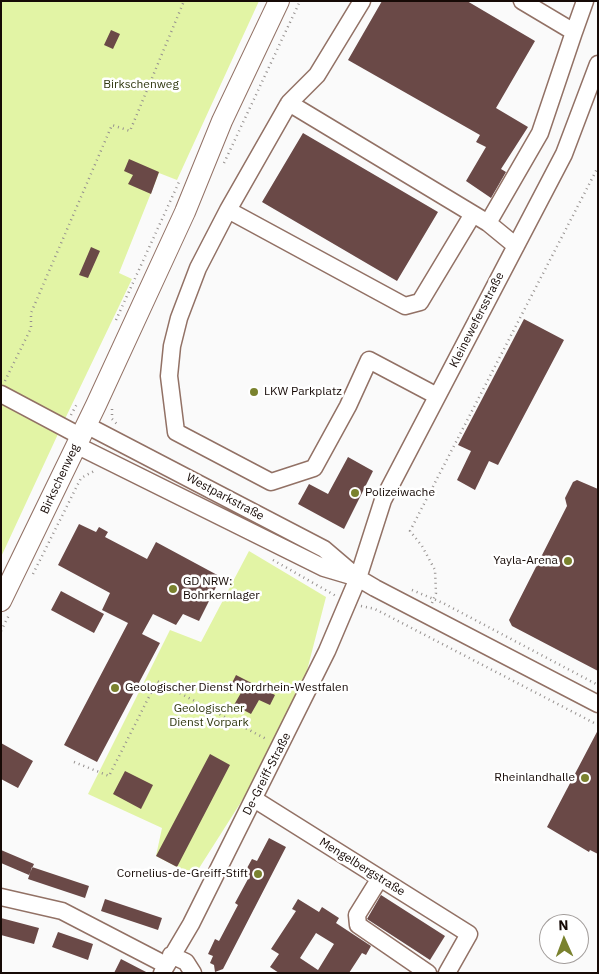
<!DOCTYPE html>
<meta charset="utf-8">
<style>
body{margin:0}
#map{position:relative;width:599px;height:974px;overflow:hidden;background:#fafafa;font-family:"IBM Plex Sans",sans-serif}
canvas{display:block}
.frame{position:absolute;inset:0;border:2px solid #160a06;pointer-events:none}
.north{position:absolute;left:539px;top:914px;width:50px;height:50px;box-sizing:border-box;background:#fff;border:1px solid #a29d9b;border-radius:50%;rotate:358deg;font-size:14px;font-weight:700;line-height:20px;text-align:center;color:#160a06}
.north::after{content:'';display:block;margin:auto;width:18px;height:22px;background:#7a822e;clip-path:polygon(50% 0,100% 100%,50% 72%,0 100%)}
</style>
<div id="map">
<canvas width="599" height="974"></canvas>
<div class="frame"></div>
<div class="north">N</div>
</div>
<script>
const g = document.querySelector('canvas').getContext('2d');
g.lineJoin = 'round';
function fillPath(path, color) {
  g.fillStyle = color;
  g.fill(path, 'evenodd');
}
function poly(rows) {
  const path = new Path2D();
  for (const r of rows) {
    path.moveTo(r[0], r[1]);
    for (let i = 2; i < r.length; i += 2) path.lineTo(r[i], r[i + 1]);
  }
  return path;
}
function strokePath(path, color, width, dash) {
  g.strokeStyle = color;
  g.lineWidth = width;
  g.lineCap = dash ? 'butt' : 'round';
  g.setLineDash(dash || []);
  g.stroke(path);
}
function label(font, color, halo, rows, align = 'center') {
  g.font = font + ' "IBM Plex Sans",sans-serif';
  g.lineWidth = 5;
  g.setLineDash([]);
  g.textBaseline = 'middle';
  g.strokeStyle = halo;
  g.fillStyle = color;
  for (const [text, x, y, turn = 0] of rows) {
    g.save();
    g.translate(x, y);
    g.rotate((+turn || 0) * Math.PI / 180);
    g.textAlign = isNaN(turn) ? turn : align;
    if (halo) g.strokeText(text, 0, 0);
    g.fillText(text, 0, 0);
    g.restore();
  }
}
const green = poly([
 [1,1,259,1,177,180,159,173,119,273,132,279,64,421,1,385],
 [1,404,58,434,1,557],
 [249,551,326,597,295,717,196,873,177,867,156,856,162,828,88,794,170,630,201,642]
]);
const building = poly([
 [382,1,467,1,535,41,496,108,528,127,501,169,506,172,491,198,466,181,486,147,476,142,480,135,348,60],
 [111,30,120,34,113,49,104,45],
 [303,133,438,212,397,281,262,202],
 [129,159,159,172,151,194,128,184,133,175,124,171],
 [91,247,100,251,88,278,79,275],
 [524,319,564,340,498,465,489,461,475,490,457,480,471,451,458,445],
 [348,457,373,471,344,529,298,504,309,484,328,494],
 [577,480,598,489,598,671,512,626,509,620,567,506,565,498,573,482],
 [79,524,96,532,99,527,108,532,105,537,147,559,156,542,221,577,199,621,183,614,176,625,153,614,142,634,160,643,97,762,64,745,128,623,102,610,110,593,58,565],
 [61,591,104,614,94,633,51,610],
 [236,675,275,695,270,705,259,700,251,714,234,705,242,691,231,685],
 [598,730,598,854,590,850,589,852,547,827],
 [1,743,33,761,18,788,1,779],
 [210,754,230,765,177,867,156,856],
 [125,771,153,785,141,809,113,794],
 [269,838,286,847,223,969,215,972,214,965,210,963,213,956,208,954,215,939,219,941,238,905,235,903,248,879,242,877,252,859,257,861],
 [1,850,34,864,29,875,1,863],
 [32,867,89,886,85,898,28,879],
 [381,895,445,936,430,960,367,919],
 [105,899,162,918,158,930,101,911],
 [298,899,319,912,322,907,339,918,336,923,371,946,366,955,362,953,349,973,279,973,270,967,279,954,271,949,296,911,292,909],
 [316,933,334,944,318,970,300,958],
 [1,918,39,928,34,944,1,935],
 [58,932,93,944,88,960,52,947],
 [121,959,148,973,114,973]
]);
const path = poly([
 [224,163,300,1],
 [116,320,179,182],
 [5,381,31,328,31,313,112,125,130,131,184,1],
 [112,409,112,419,117,424],
 [71,415,78,402],
 [273,560,336,596],
 [33,574,81,478,96,470],
 [412,590,443,603,598,685],
 [432,603,436,593,435,570,422,546,410,531,598,167],
 [361,606,375,609,598,725],
 [1,631,9,615],
 [74,762,109,776,157,681,268,740]
]);
const minor = poly([
 [574,32,585,1],
 [289,103,317,75,362,1],
 [228,210,405,306,420,302,473,214],
 [488,223,540,133,574,32,522,1],
 [1,394,80,436],
 [437,396,369,360,348,406,314,468,271,482,176,432,169,376,172,346,179,318,198,268,228,210,289,103,488,223,516,246],
 [86,425,324,549,358,578,375,588,598,704],
 [76,445,324,568,351,576],
 [254,799,469,934,447,973],
 [380,878,357,915,358,925,428,973],
 [1,897,62,911,166,965],
 [171,955,186,962,193,973],
 [162,973,191,924,327,651,358,578,383,500,564,154,598,64]
]);
const major = poly([
 [1,601,96,405,185,212,222,121,279,1]
]);
const markers = [
 [254,392,5,"#7a822e"],
 [355,493,5,"#7a822e"],
 [568,561,5,"#7a822e"],
 [173,589,5,"#7a822e"],
 [115,688,5,"#7a822e"],
 [585,778,5,"#7a822e"],
 [258,874,5,"#7a822e"]
];
const parkNames = [
 ["Birkschenweg",141,85],
 ["Geologischer",209,709],
 ["Dienst Vorpark",209,723]
];
const streetNames = [
 ["Kleinewefersstraße",477,320,-63],
 ["Birkschenweg",60,479,-65],
 ["Westparkstraße",225,497,28],
 ["De-Greiff-Straße",267,774,-63],
 ["Mengelbergstraße",362,867,32]
];
const poiNames = [
 ["LKW Parkplatz",264,392],
 ["Polizeiwache",365,493],
 ["Yayla-Arena",558,561,"right"],
 ["GD NRW:",183,582],
 ["Bohrkernlager",183,596],
 ["Geologischer Dienst Nordrhein-Westfalen",125,688],
 ["Rheinlandhalle",575,778,"right"],
 ["Cornelius-de-Greiff-Stift",248,874,"right"]
];
fillPath(green, '#e2f4a5');
fillPath(building, '#6a4947');
strokePath(minor, '#927165', 19);
strokePath(major, '#927165', 22);
strokePath(path, '#96918f', 2.5, [1, 4]);
strokePath(minor, '#fff', 16);
strokePath(major, '#fff', 20);
for (const [x, y, r, color] of markers) {
  const dot = new Path2D();
  dot.arc(x, y, r, 0, 2 * Math.PI);
  g.fillStyle = color;
  g.fill(dot);
  strokePath(dot, '#fff', 2);
}
label('12px', '#323912', '#fff', parkNames);
label('12px', '#160a06', '#fff', streetNames);
label('12px', '#160a06', '#fff', poiNames, 'left');
</script>
